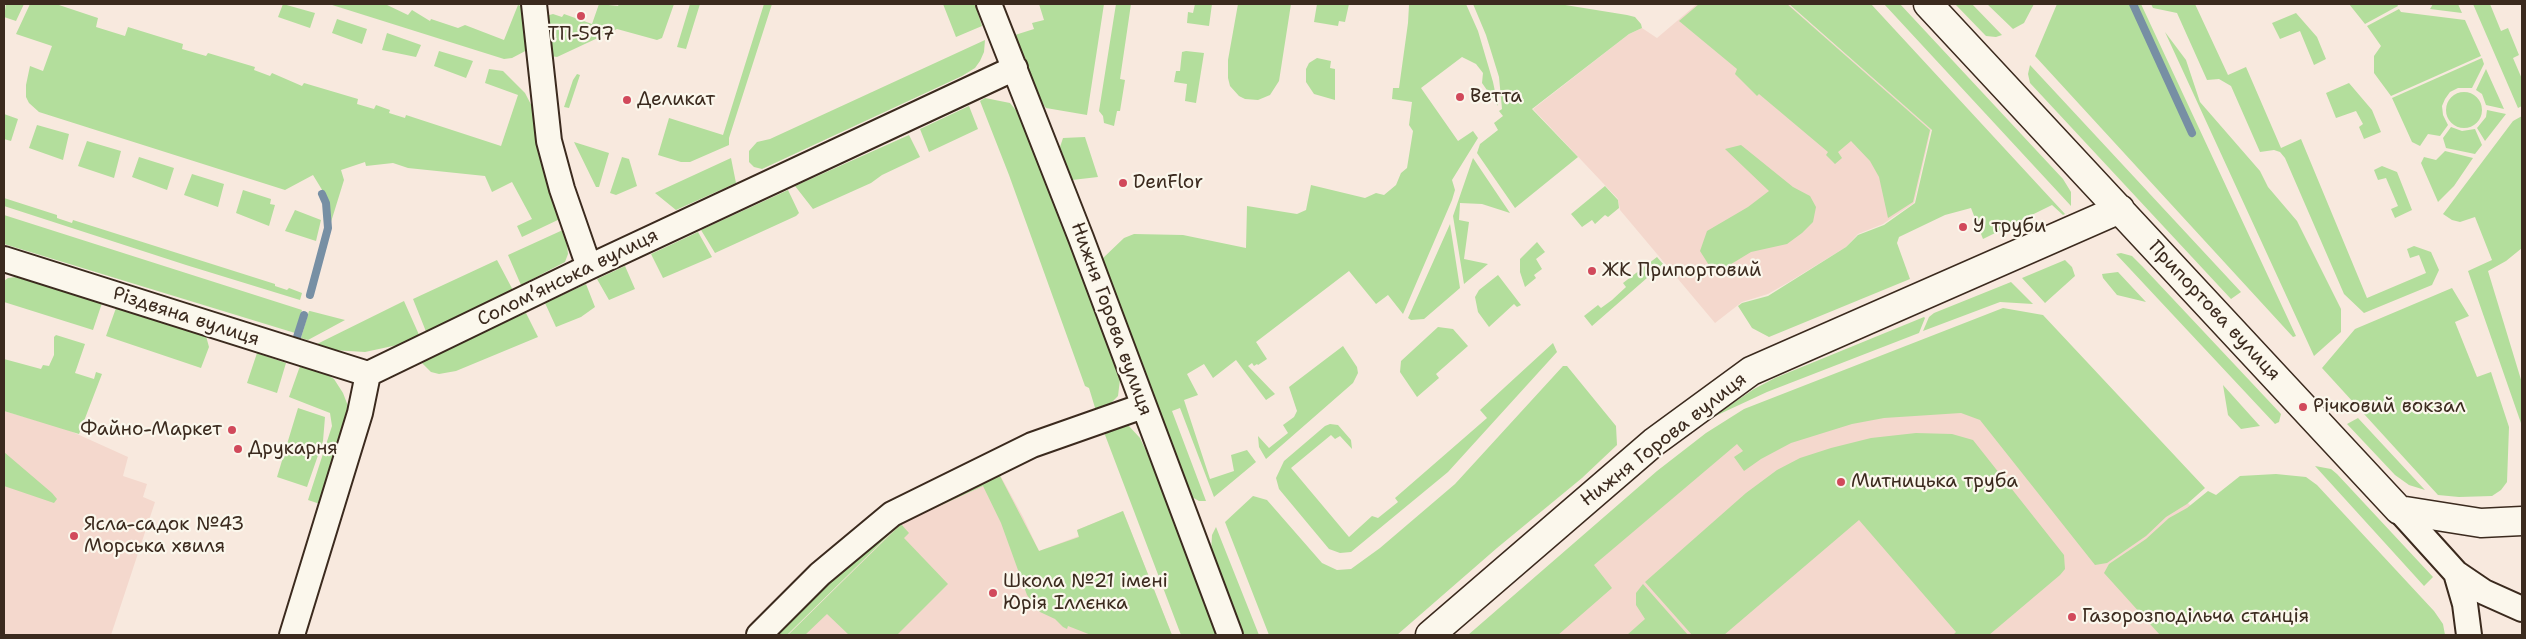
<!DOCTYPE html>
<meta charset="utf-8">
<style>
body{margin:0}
#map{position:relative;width:2526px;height:639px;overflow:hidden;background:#f8e9de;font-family:"Shantell Sans",sans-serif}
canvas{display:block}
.frame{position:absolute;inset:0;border:5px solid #3b2a1e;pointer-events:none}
</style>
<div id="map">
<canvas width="2526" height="639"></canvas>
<div class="frame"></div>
</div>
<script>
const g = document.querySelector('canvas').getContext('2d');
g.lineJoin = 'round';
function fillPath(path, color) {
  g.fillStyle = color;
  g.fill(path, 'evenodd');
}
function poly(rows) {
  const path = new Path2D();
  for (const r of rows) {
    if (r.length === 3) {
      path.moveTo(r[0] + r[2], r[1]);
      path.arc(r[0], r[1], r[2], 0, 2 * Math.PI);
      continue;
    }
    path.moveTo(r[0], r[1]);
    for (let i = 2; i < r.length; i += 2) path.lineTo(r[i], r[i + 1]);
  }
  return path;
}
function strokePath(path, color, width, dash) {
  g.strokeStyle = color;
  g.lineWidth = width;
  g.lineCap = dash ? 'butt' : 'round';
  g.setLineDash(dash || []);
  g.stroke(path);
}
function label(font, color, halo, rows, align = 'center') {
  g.font = font + ' "Shantell Sans",sans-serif';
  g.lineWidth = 4.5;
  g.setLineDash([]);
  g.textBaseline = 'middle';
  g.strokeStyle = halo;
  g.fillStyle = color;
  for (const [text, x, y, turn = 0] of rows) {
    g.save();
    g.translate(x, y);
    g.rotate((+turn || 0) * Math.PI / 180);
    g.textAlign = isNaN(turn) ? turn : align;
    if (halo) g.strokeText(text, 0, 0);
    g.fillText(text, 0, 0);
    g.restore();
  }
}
const built = poly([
 [1697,4,1788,4,1931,129,1914,203,1883,224,1858,234,1846,247,1789,282,1768,294,1742,302,1715,323,1620,210,1618,199,1533,109,1629,34,1642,28,1657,38],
 [2006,310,2204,520,2216,635,1481,635,1745,410],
 [4,411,66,429,128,457,123,476,147,484,143,497,155,502,111,635,4,635],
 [999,473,1023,517,1039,551,1079,536,1077,530,1123,511,1172,635,788,635,900,524,981,485]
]);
const green = poly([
 [6,4,24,4,16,21,4,17],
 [30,4,56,4,98,18,96,27,125,36,128,27,183,44,182,49,206,56,208,53,255,67,254,70,270,76,272,73,302,86,304,83,358,99,357,104,374,109,376,105,390,110,389,113,405,118,406,115,501,146,518,95,485,83,489,69,503,71,525,93,539,120,562,218,522,237,517,226,532,219,512,182,492,192,485,176,408,168,393,163,366,166,365,162,341,170,344,180,331,222,327,198,313,175,285,190,39,112,29,103,26,97,26,85,30,66,43,71,52,46,16,34],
 [283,4,315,13,310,28,278,17],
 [329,4,385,4,408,15,412,10,430,21,431,19,458,28,465,25,504,40,518,5,523,7,531,48,512,58,504,59],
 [599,4,618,6,619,4,674,4,662,38,657,40,617,29,557,57,551,56,546,16,553,14,562,17,564,14,592,24],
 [690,4,700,4,686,49,677,47],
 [764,4,772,4,729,138,729,145,690,162,681,162,658,155,669,118,723,135],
 [943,4,975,4,982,26,956,37],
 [1039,4,1104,4,1087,115,1046,108,1042,103,1015,35,1034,29,1032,23,1044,20],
 [1116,4,1131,4,1120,79,1125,80,1120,111,1117,111,1114,126,1104,123,1103,116,1099,111],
 [1195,4,1212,4,1209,26,1187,23,1188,12,1193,13],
 [1238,4,1291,4,1279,81,1270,95,1258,100,1245,99,1239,96,1230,86,1228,78,1228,60],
 [1317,4,1349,4,1345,22,1339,21,1338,26,1314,22],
 [1405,4,1466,4,1478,31,1493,82,1498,106,1482,83,1483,73,1476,64,1462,57,1421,88,1458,141,1473,131,1478,138,1452,180,1455,190,1452,200,1403,314,1388,295,1376,304,1349,271,1256,342,1267,359,1258,365,1257,364,1254,366,1252,363,1248,366,1275,394,1266,400,1236,360,1213,378,1204,364,1187,374,1198,395,1184,400,1210,479,1234,471,1231,455,1247,450,1256,462,1214,497,1180,408,1172,411,1206,501,1199,501,1190,496,1102,259,1124,238,1134,234,1183,235,1246,248,1247,206,1297,214,1306,210,1311,185,1365,198,1376,193,1384,195,1396,185,1401,173,1407,168,1413,131,1409,125,1412,102,1392,99,1393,88,1399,88,1408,23,1409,5],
 [1473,4,1559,4,1627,15,1635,17,1641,24,1642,28,1629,34,1532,109,1578,157,1515,208,1477,153,1480,144,1498,130,1494,123,1503,116,1499,111,1502,109,1499,77,1486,35],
 [1699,4,1787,4,1930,130,1913,202,1888,218,1879,177,1870,161,1851,141,1838,152,1842,158,1835,164,1826,155,1828,152,1759,94,1757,96,1735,74,1737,69,1679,21],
 [1789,4,1871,4,2065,214,2063,215,2052,205,1983,239,1971,208,1945,215,1899,237,1897,243,1910,279,1769,337,1752,328,1738,306,1742,303,1768,296,1846,247,1858,235,1884,225,1915,203,1932,130],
 [1884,4,1900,4,2063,179,2071,192,2071,206],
 [1955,4,1972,4,2002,35,1996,37,1986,36],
 [1987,4,2034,4,2024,23,2013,29],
 [2057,4,2141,4,2296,336,2293,337,2035,56],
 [2151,4,2195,4,2228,75,2246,67,2281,148,2301,139,2367,298,2426,273,2419,255,2410,258,2407,249,2414,246,2431,252,2439,270,2432,285,2364,313,2344,294,2285,158,2280,152,2274,150,2260,152,2231,86,2219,79,2207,80,2177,13,2153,8],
 [2349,4,2397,4,2398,6,2365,24],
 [2433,4,2458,4,2462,13,2430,9],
 [2473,4,2490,4,2501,31,2508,28,2519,55,2513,58,2522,79,2522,106,2518,108],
 [2399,9,2401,12,2465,20,2481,56,2391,96,2374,73,2374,56,2381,46,2367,26],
 [2296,13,2317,37,2326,59,2314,65,2300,31,2280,39,2272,23],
 [337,19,367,29,362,44,332,33],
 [2165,32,2186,60,2200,102,2260,171,2268,187,2297,221,2341,309,2341,332,2314,356],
 [387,33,421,45,416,57,382,50],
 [985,40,984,52,980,61,975,68,962,76,762,169,754,167,749,162,749,151,757,142,770,139],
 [439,51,473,61,466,78,434,66],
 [1186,51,1204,53,1196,103,1185,101,1187,84,1174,82,1176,71,1180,71,1182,52],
 [1317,58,1331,61,1330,68,1335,69,1335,100,1314,94,1306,82,1306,69,1309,63],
 [2482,58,2484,64,2472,88,2458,88,2450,92,2445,99,2442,106,2443,115,2448,125,2440,136,2428,134,2420,146,2412,142,2392,98],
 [2030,65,2241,292,2231,299,2030,83,2028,74],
 [2486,69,2504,109,2486,105,2482,94,2476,90],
 [577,74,580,75,569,108,564,107,573,80],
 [2349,83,2372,110,2381,132,2364,139,2359,127,2363,124,2356,111,2336,118,2326,93],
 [2464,110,18],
 [985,98,1010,103,1019,114,1028,131,1121,371,1118,396,1107,407,1096,411,1089,388,1085,386,1009,175,980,101],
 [969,106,978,129,929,152,920,129],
 [2487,110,2506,114,2485,141,2477,128,2486,117],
 [4,114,18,119,11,141,4,139],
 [2522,116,2522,248,2506,261,2488,271,2522,383,2522,426,2468,271,2492,260,2475,217,2460,222,2452,220,2443,214,2513,121],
 [37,125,69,134,63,160,29,148],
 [2451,127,2462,131,2475,129,2482,145,2475,154,2446,148,2443,138],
 [909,135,920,157,882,175,871,183,813,209,795,186],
 [1085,137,1098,177,1072,180,1060,147,1063,138],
 [87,141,121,151,114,178,78,166],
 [574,142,609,153,599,187,596,187],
 [1741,145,1793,187,1810,196,1816,207,1813,222,1802,233,1787,244,1751,252,1723,269,1712,270,1700,251,1707,231,1748,207,1769,191,1725,149],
 [2445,151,2473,158,2454,186,2438,202,2421,163,2424,157,2436,160],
 [139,157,174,168,167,190,132,177],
 [622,157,629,159,637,186,616,195,610,193],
 [731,158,736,183,676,210,655,193],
 [1473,158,1510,213,1482,204,1460,203,1459,220,1469,222,1464,259,1488,264,1464,284,1453,216],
 [2382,166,2397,172,2412,210,2395,218,2391,209,2398,206,2386,178,2378,180,2374,170],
 [192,174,224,184,218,207,184,195],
 [1605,186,1618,200,1619,208,1608,217,1605,215,1595,224,1592,220,1582,227,1571,214],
 [243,190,271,199,270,204,275,205,269,226,236,213],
 [788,190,799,213,796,216,715,253,701,230],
 [4,198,57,215,57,218,72,223,73,220,275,284,275,286,287,290,289,288,302,293,300,300,186,265,4,206],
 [295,210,321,220,316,241,285,231],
 [4,215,302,310,295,333,4,244],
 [1450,224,1460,288,1424,319,1411,320,1408,318],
 [565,229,568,254,565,262,521,285,508,255],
 [698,232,712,257,663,278,651,254],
 [1537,242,1545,252,1536,259,1542,269,1534,275,1536,278,1525,287,1520,272,1520,259],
 [2121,253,2132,256,2142,266,2281,414,2279,422,2275,424,2116,254],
 [1657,257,1663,264,1592,326,1584,316,1598,305,1601,308,1612,300,1626,287,1623,283],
 [497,260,515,294,427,334,413,299],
 [2065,260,2072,267,2075,276,2045,303,2022,278],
 [625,266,635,289,609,300,597,279],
 [2118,272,2146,302,2117,295,2103,278,2102,274],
 [1498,275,1521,305,1517,307,1514,304,1489,327,1478,312,1475,297,1479,290],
 [16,277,102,303,93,330,4,302,4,281,8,278],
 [2011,282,2033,304,2000,302,1923,331,1929,317,1934,313],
 [586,284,595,307,581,317,556,327,545,303],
 [2452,288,2469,316,2455,322,2477,377,2491,372,2509,427,2507,482,2501,490,2492,496,2459,497,2438,495,2322,368,2355,329],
 [404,301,420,337,402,344,365,352,332,350,317,344],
 [116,308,206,336,209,347,201,368,106,336],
 [2003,308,2043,315,2205,488,2187,504,2166,517,2146,536,2107,563,2095,565,1980,420,1961,413,1884,418,1852,424,1791,443,1761,459,1744,471,1734,457,1743,451,1737,444,1594,565,1612,588,1558,635,1468,635,1657,471,1706,433,1744,409],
 [309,311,310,311,345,320,308,340,301,338],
 [526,313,538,337,456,371,439,374,431,372,422,363,463,340],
 [1924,317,1925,318,1919,333,1767,392,1711,418,1754,389,1775,378],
 [1438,327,1453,329,1468,346,1436,374,1439,378,1417,397,1400,372,1401,361],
 [56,335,85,344,75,373,94,379,96,372,102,374,79,434,4,411,4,359,41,369,43,365,49,366,54,355,54,337],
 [1553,343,1557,352,1448,472,1351,552,1340,553,1329,549,1279,489,1276,478,1284,461,1325,426,1330,424,1338,425,1351,440,1352,449,1340,436,1335,439,1331,435,1291,468,1349,537,1372,516,1378,518,1398,502,1395,498,1487,418,1480,410],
 [1343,346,1357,367,1358,373,1353,383,1266,459,1259,447,1258,436,1269,448,1288,433,1283,425,1294,417,1297,411,1289,387],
 [257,353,286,363,277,393,247,383],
 [300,366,323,372,334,379,343,393,348,406,348,412,320,504,308,500,332,426,330,413,289,397],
 [1563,366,1567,366,1616,426,1617,445,1582,478,1497,548,1397,635,1269,635,1225,522,1253,496,1267,500,1322,563,1337,570,1351,569,1380,548,1455,484],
 [2223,385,2259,425,2260,426,2241,429,2228,415],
 [298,408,325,417,323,441,307,487,277,477],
 [2358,418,2425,490,2409,485,2395,475,2347,424],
 [1120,422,1128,425,1140,438,1148,455,1217,635,1181,635,1102,427],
 [1916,433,1952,434,1973,440,2064,555,2065,569,2060,575,1989,635,1953,635,1956,632,1859,520,1724,635,1692,635,1645,582,1746,493,1777,470,1800,458,1831,448,1871,438],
 [4,452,52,493,57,499,54,503,4,486],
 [2315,466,2331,469,2337,474,2433,577,2424,586],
 [999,474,1039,551,1079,537,1077,530,1123,511,1172,635,1091,635,1068,626,1067,629,1063,627,1055,619,1040,612,1027,595,1001,523,983,486,900,524,787,635,768,635,884,530],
 [2276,474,2306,477,2317,485,2434,611,2443,624,2445,635,2160,635,2104,573,2109,564,2146,539,2169,518,2187,508,2208,491,2216,495,2240,476],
 [901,524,909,533,904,538,948,584,897,635,849,635,827,614,805,635,788,635],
 [1216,527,1259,635,1242,635,1211,553,1212,535],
 [1643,584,1688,635,1627,635,1645,619,1636,605,1636,593]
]);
const stream = poly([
 [2133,4,2192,133],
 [310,295,328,228,326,203,322,194],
 [297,337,304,315]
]);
const street = poly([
 [534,4,549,141,562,189,589,267],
 [989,4,1081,238,1230,635],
 [4,259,368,374],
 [2399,510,2456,573,2465,604,2469,635],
 [2456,573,2484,592,2522,609],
 [292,635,360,413,368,374,589,267,1015,68],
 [759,635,820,574,892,514,1032,445,1143,406]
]);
const secondary = poly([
 [1928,4,2399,510,2481,523,2522,521],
 [1430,635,1654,442,1751,371,2120,209]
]);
const markers = [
 [581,16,5,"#d1495b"],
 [1460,97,5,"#d1495b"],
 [627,100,5,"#d1495b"],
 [1123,183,5,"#d1495b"],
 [1963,227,5,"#d1495b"],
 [1592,271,5,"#d1495b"],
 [2303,407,5,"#d1495b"],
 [232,430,5,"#d1495b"],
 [238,449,5,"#d1495b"],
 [1841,482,5,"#d1495b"],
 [74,536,5,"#d1495b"],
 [993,593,5,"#d1495b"],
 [2072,617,5,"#d1495b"]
];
const poiNames = [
 ["ТП-597",581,35,"center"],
 ["Ветта",1470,97],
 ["Деликат",637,100],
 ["DenFlor",1133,183],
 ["У труби",1973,227],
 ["ЖК Припортовий",1602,271],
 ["Річковий вокзал",2313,407],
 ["Файно-Маркет",222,430,"right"],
 ["Друкарня",248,449],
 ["Митницька труба",1851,482],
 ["Ясла-садок №43",84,525],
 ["Морська хвиля",84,547],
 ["Школа №21 імені",1003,582],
 ["Юрія Іллєнка",1003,604],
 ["Газорозподільча станція",2082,617]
];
const streetNames = [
 ["Соломʼянська вулиця",568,278,-26],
 ["Припортова вулиця",2214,311,47],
 ["Різдвяна вулиця",186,317,18],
 ["Нижня Горова вулиця",1111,319,70],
 ["Нижня Горова вулиця",1664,440,-38]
];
fillPath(built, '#f4d8cd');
fillPath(green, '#b3de9c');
strokePath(stream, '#778fa4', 8);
strokePath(street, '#3b2a1e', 28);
strokePath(secondary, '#3b2a1e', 31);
strokePath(street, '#fbf7ec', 24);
strokePath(secondary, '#fbf7ec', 28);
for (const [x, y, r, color] of markers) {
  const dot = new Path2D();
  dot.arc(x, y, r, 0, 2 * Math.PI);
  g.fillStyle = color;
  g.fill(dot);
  strokePath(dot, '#fbf7ec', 2);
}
label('19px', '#3b2a1e', '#fbf7ec', poiNames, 'left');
label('19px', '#3b2a1e', '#fbf7ec', streetNames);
</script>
